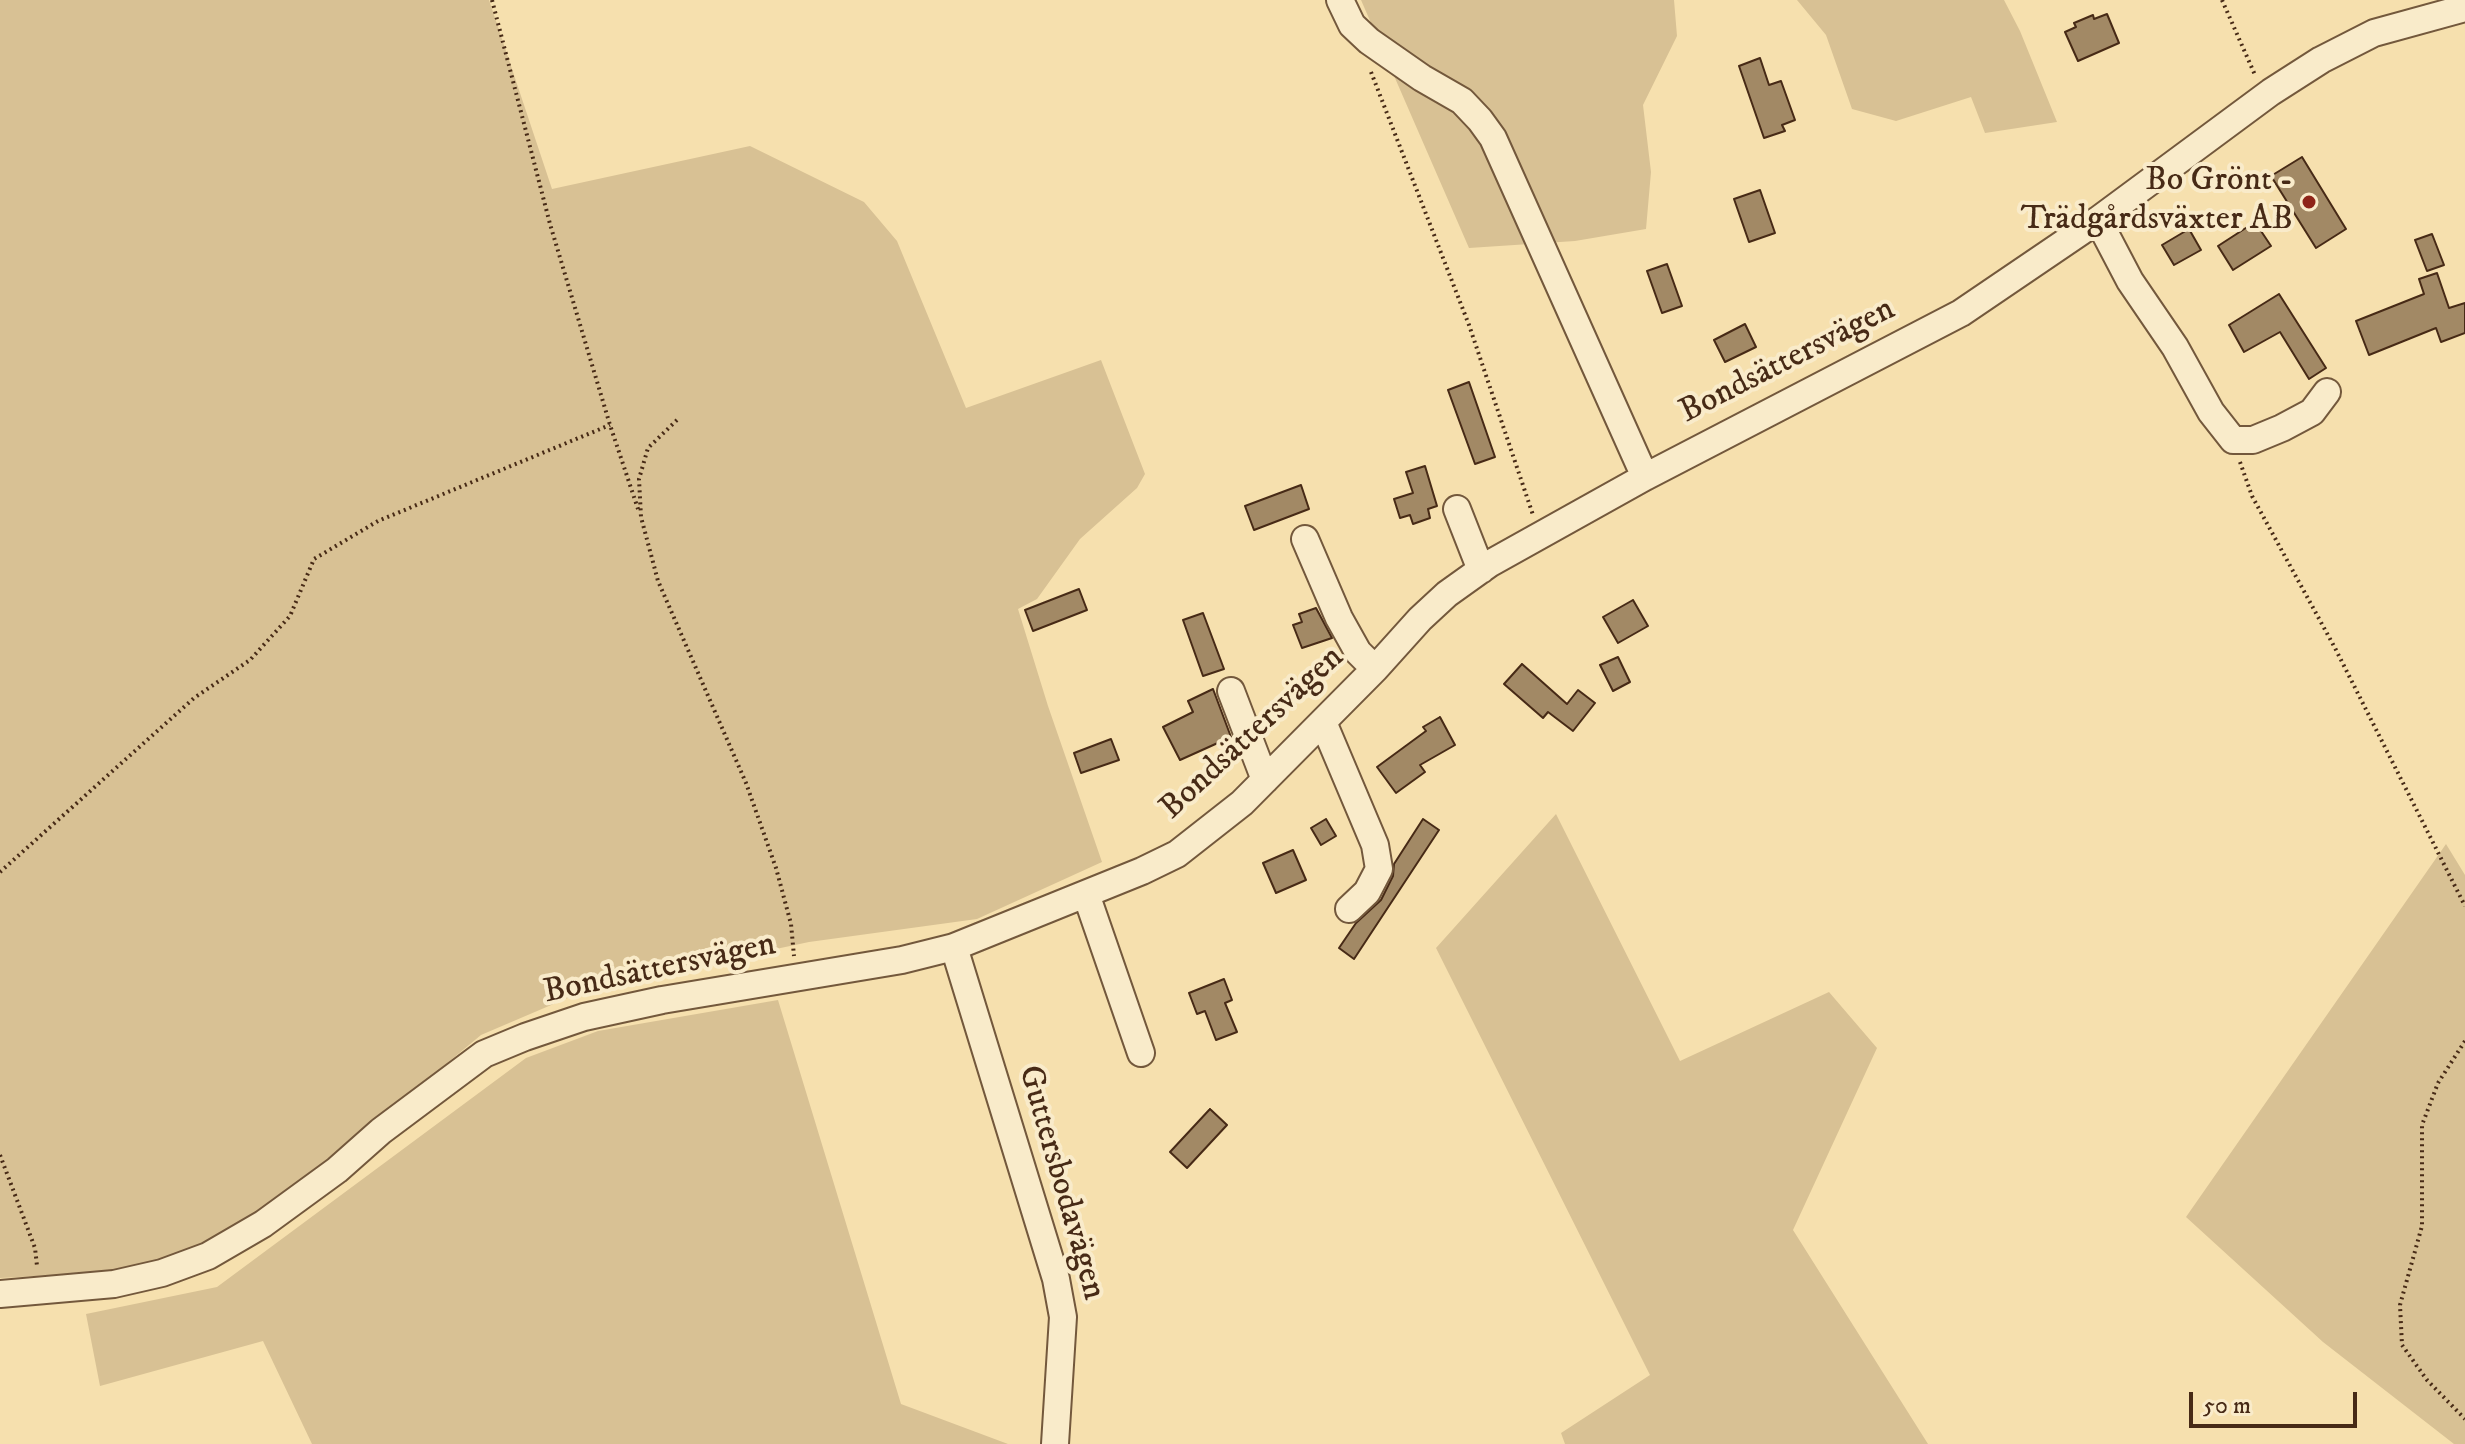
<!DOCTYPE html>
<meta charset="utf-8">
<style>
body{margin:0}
#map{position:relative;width:2465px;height:1444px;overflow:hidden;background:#f6e0ae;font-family:"IM FELL DW Pica",serif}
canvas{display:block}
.scale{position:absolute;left:2189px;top:1392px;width:168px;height:36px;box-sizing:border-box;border:4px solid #472a16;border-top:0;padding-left:10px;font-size:24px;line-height:28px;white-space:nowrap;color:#472a16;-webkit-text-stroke:6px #f9ebca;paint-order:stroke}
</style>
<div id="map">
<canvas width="2465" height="1444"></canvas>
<div class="scale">50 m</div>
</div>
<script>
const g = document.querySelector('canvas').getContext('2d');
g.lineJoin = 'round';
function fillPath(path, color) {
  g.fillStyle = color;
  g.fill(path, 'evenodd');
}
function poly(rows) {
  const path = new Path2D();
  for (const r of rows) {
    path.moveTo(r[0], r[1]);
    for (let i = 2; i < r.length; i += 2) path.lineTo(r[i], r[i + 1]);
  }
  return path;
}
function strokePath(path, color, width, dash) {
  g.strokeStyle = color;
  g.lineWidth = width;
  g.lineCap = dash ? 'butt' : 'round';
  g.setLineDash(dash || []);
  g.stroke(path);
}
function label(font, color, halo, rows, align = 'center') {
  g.font = font + ' "IM FELL DW Pica",serif';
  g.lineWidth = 8;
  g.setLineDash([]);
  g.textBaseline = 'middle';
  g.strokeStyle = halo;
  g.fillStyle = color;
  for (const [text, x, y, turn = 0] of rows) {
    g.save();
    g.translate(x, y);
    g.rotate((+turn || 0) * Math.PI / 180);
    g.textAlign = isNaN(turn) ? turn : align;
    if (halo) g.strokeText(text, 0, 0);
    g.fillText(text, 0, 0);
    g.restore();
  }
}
const green = poly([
 [0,0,489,0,552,189,750,146,864,202,897,241,966,408,1101,360,1145,474,1137,488,1080,539,1037,599,1018,609,1048,706,1102,862,977,919,809,942,591,988,481,1035,310,1177,206,1248,112,1272,0,1278],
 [1361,0,1674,0,1677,36,1643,105,1651,172,1646,229,1575,241,1469,248],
 [1797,0,2004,0,2020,31,2057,122,1985,133,1971,97,1896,121,1852,109,1826,35],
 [1556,814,1680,1061,1829,992,1877,1048,1793,1230,1928,1444,1565,1444,1561,1433,1650,1375,1436,948],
 [2446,844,2465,875,2465,1444,2454,1444,2323,1342,2186,1217],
 [778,1000,901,1404,1008,1444,312,1444,263,1341,100,1386,86,1314,217,1287,526,1058,598,1031]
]);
const building = poly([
 [2107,14,2119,43,2078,61,2065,32,2076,27,2074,23,2093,15,2094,19,2107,14],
 [1760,58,1769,85,1781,81,1795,120,1782,125,1785,131,1764,138,1739,66,1760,58],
 [2302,157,2346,229,2316,248,2271,176,2302,157],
 [1760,190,1775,233,1749,242,1734,199,1760,190],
 [2255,222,2271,246,2233,270,2218,246,2255,222],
 [2189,229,2201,250,2174,265,2162,245,2189,229],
 [2432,234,2444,265,2427,271,2415,240,2432,234],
 [1667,264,1682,306,1662,313,1647,271,1667,264],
 [2437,273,2449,308,2465,303,2465,333,2441,342,2436,328,2369,355,2356,321,2424,294,2419,279,2437,273],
 [2279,294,2326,368,2309,379,2280,332,2244,352,2229,325,2279,294],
 [1745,324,1756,347,1725,362,1714,340,1745,324],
 [1469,382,1495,457,1475,464,1448,390,1469,382],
 [1425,466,1437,506,1428,509,1430,518,1413,524,1410,515,1400,518,1394,499,1413,493,1406,472,1425,466],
 [1301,485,1309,509,1254,530,1245,506,1301,485],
 [1079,589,1087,610,1033,631,1025,610,1079,589],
 [1633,600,1648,626,1618,643,1603,617,1633,600],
 [1316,608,1332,638,1302,648,1293,625,1302,622,1299,614,1316,608],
 [1203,613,1224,669,1203,676,1183,620,1203,613],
 [1618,657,1630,682,1613,691,1600,665,1618,657],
 [1522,664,1567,704,1578,690,1595,703,1573,731,1548,712,1543,718,1504,684,1522,664],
 [1213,689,1231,737,1180,760,1163,727,1193,712,1188,701,1213,689],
 [1440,717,1455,745,1420,765,1425,772,1396,793,1377,767,1426,731,1423,727,1440,717],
 [1111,739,1119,760,1081,773,1074,753,1111,739],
 [1326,819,1336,836,1321,845,1311,828,1326,819],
 [1423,819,1439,830,1354,959,1339,948,1356,923,1381,900,1393,876,1394,864,1423,819],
 [1293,850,1306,880,1276,893,1263,863,1293,850],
 [1224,979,1232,1000,1225,1003,1237,1032,1216,1040,1205,1011,1197,1014,1189,993,1224,979],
 [1210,1109,1227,1125,1187,1168,1170,1152,1210,1109]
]);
const path = poly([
 [492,0,550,224,610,425,638,509],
 [2222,0,2255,75],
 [1371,72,1469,325,1533,515],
 [677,420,648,448,639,479,641,517,658,581,746,783,776,868,791,924,794,956],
 [2240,462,2252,496,2335,648,2465,906],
 [0,872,194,698,250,660,290,616,314,559,378,521,610,425],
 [2465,1041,2438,1083,2422,1125,2422,1226,2400,1305,2402,1345,2427,1380,2465,1419],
 [0,1155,35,1248,37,1266]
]);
const minor = poly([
 [1340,0,1352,25,1369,41,1422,78,1462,101,1480,120,1493,138,1645,477],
 [2098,220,2130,281,2175,347,2211,412,2233,440,2253,440,2282,428,2312,412,2327,392],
 [1457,509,1481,570],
 [1305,539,1339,618,1358,652,1375,669],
 [1231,691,1265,780],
 [1323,722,1375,845,1379,869,1367,892,1349,909],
 [1086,894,1141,1053],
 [954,947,1056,1279,1063,1317,1055,1444],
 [0,1294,114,1284,162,1273,208,1256,263,1224,337,1170,381,1131,484,1054,525,1037,584,1017,662,1000,902,960,954,947,1142,871,1177,854,1242,803,1375,669,1420,619,1447,594,1489,564,1645,477,1961,313,2098,220,2271,92,2321,60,2374,33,2465,8]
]);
const markers = [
 [2309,202,8,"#8f2418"]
];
const poiNames = [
 ["Bo Grönt -",2293,182],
 ["Trädgårdsväxter AB",2293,221]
];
const streetNames = [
 ["Bondsättersvägen",1788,362,-27],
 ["Bondsättersvägen",1253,734,-43],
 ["Bondsättersvägen",660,970,-12],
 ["Guttersbodavägen",1060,1183,74]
];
fillPath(green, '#d8c194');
fillPath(building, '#a28965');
strokePath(building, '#472a16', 2);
strokePath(minor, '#73583c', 30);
strokePath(path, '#472a16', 4, [2, 4]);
strokePath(minor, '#f9ebca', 26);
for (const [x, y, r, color] of markers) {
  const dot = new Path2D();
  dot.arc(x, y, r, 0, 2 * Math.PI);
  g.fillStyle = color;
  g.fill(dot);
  strokePath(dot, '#f9ebca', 3);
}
label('34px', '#472a16', '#f9ebca', poiNames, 'right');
label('34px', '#472a16', '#f9ebca', streetNames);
</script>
